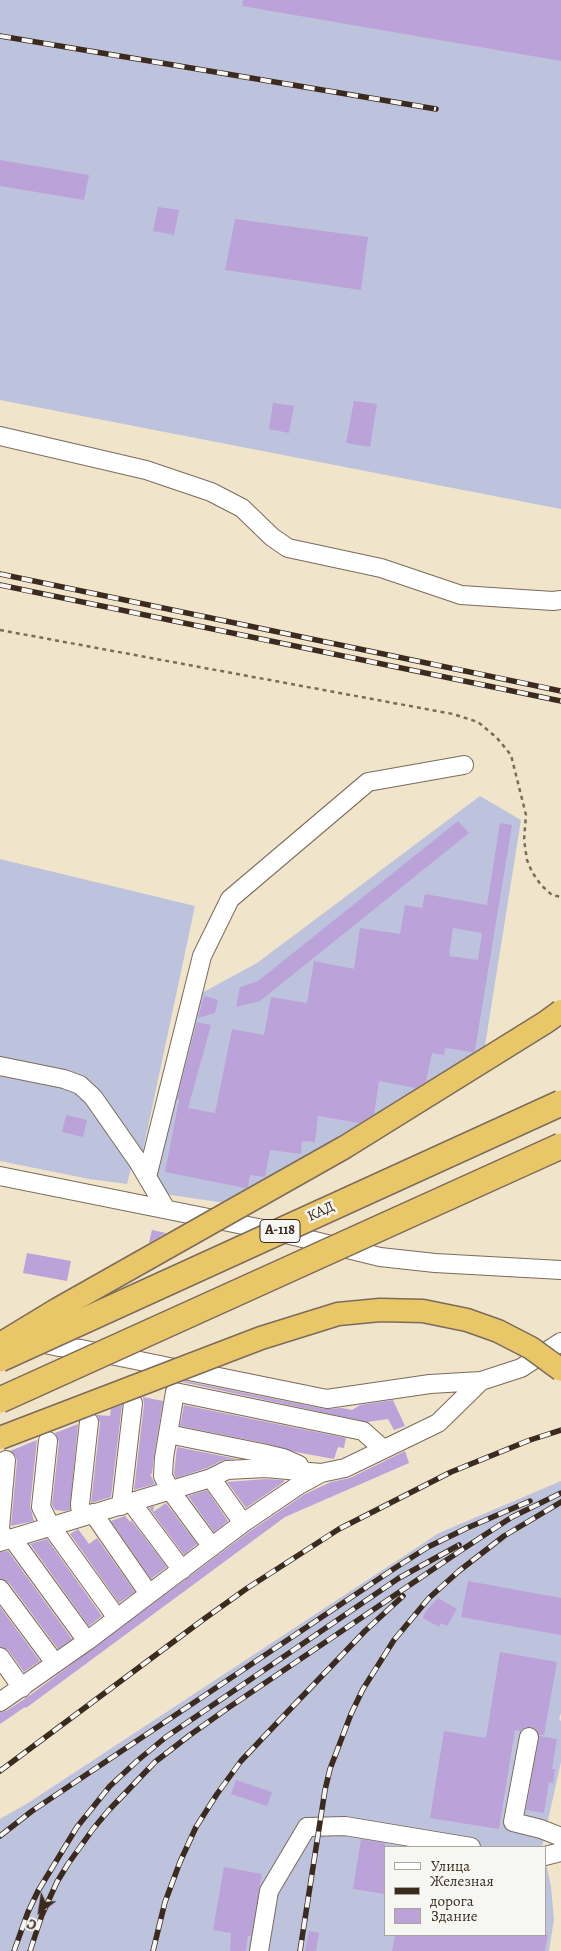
<!DOCTYPE html>
<meta charset="utf-8">
<style>
body{margin:0}
#map{position:relative;width:561px;height:1951px;overflow:hidden;background:#f0e4ca;font-family:Alegreya,serif}
canvas{display:block}
.legend{position:absolute;left:384px;top:1846px;width:162px;height:90px;box-sizing:border-box;background:#f6f6f2;border:1px solid #aba49d;margin:0;padding:6px 9px;list-style:none;font-size:15px;color:#3b2a1e}
.legend li{display:flex;align-items:center;gap:10px;height:25px}
.legend b{width:25px;border:1px solid #aba49d}
.north{position:absolute;left:15px;top:1886px;width:50px;height:50px;-webkit-text-stroke:4px #f6f6f2;paint-order:stroke;rotate:211deg;font-size:14px;font-weight:700;line-height:20px;text-align:center;color:#3b2a1e}
.north::after{content:'';display:block;margin:auto;width:18px;height:22px;background:#3b2a1e;clip-path:polygon(50% 0,100% 100%,50% 72%,0 100%)}
</style>
<div id="map">
<canvas width="561" height="1951"></canvas>
<ul class="legend">
<li><b style="height:6px;background:#fff"></b>Улица</li>
<li><b style="height:6px;background:#3b2a1e"></b>Железная дорога</li>
<li><b style="height:14px;background:#bba2d9"></b>Здание</li>
</ul>
<div class="north">С</div>
</div>
<script>
const g = document.querySelector('canvas').getContext('2d');
g.lineJoin = 'round';
function fillPath(path, color) {
  g.fillStyle = color;
  g.fill(path, 'evenodd');
}
function poly(rows) {
  const path = new Path2D();
  for (const r of rows) {
    path.moveTo(r[0], r[1]);
    for (let i = 2; i < r.length; i += 2) path.lineTo(r[i], r[i + 1]);
  }
  return path;
}
function strokePath(path, color, width, dash) {
  g.strokeStyle = color;
  g.lineWidth = width;
  g.lineCap = dash ? 'butt' : 'round';
  g.setLineDash(dash || []);
  g.stroke(path);
}
function label(font, color, halo, rows, align = 'center') {
  g.font = font + ' Alegreya,serif';
  g.lineWidth = 5;
  g.setLineDash([]);
  g.textBaseline = 'middle';
  g.strokeStyle = halo;
  g.fillStyle = color;
  for (const [text, x, y, turn = 0] of rows) {
    g.save();
    g.translate(x, y);
    g.rotate((+turn || 0) * Math.PI / 180);
    g.textAlign = isNaN(turn) ? turn : align;
    if (halo) g.strokeText(text, 0, 0);
    g.fillText(text, 0, 0);
    g.restore();
  }
}
const industrial = poly([
 [0,0,561,0,561,509,0,400],
 [480,796,521,820,483,1058,232,1204,164,1194,156,1176,198,995,257,963],
 [0,859,195,906,142,1155,132,1164,127,1184,89,1179,0,1161],
 [561,1481,561,1713,559,1719,561,1721,561,1762,542,1847,385,1847,385,1935,545,1935,545,1858,551,1887,554,1919,549,1951,0,1951,0,1819,28,1803,439,1533]
]);
const building = poly([
 [243,0,561,0,561,61,242,6],
 [0,160,89,175,84,200,0,186],
 [158,207,179,210,174,235,153,231],
 [235,219,368,237,361,290,225,270],
 [354,401,377,404,370,447,346,443],
 [273,403,294,406,289,433,269,429],
 [458,821,469,833,260,1001,236,1007,240,987,258,981],
 [500,823,512,825,475,1050,473,1052,445,1048,444,1055,432,1053,426,1081,416,1088,379,1081,374,1114,359,1123,318,1116,315,1142,302,1141,301,1154,270,1150,265,1177,250,1175,248,1187,245,1188,165,1172,179,1100,177,1099,197,1022,211,1025,188,1108,215,1113,232,1029,264,1035,271,997,307,1003,314,961,354,969,360,928,400,934,405,905,422,908,425,894,487,905],
 [453,928,482,933,478,960,449,956],
 [204,996,218,1000,215,1013,198,1018],
 [66,1115,87,1120,83,1137,62,1132],
 [152,1230,166,1233,149,1243],
 [27,1253,71,1261,67,1281,23,1273],
 [185,1381,325,1409,342,1408,352,1410,360,1405,393,1400,405,1426,394,1430,388,1419,367,1422,182,1382],
 [143,1397,163,1401,154,1456,152,1474,150,1474,155,1484,134,1490,144,1404],
 [122,1405,111,1497,91,1503,100,1423,97,1415,110,1416,111,1409],
 [184,1405,346,1438,344,1448,338,1447,334,1459,296,1452,264,1443,180,1426],
 [78,1424,70,1510,64,1511,55,1510,52,1505,59,1442,55,1433],
 [37,1440,30,1506,34,1521,11,1526,17,1461,15,1455,10,1451],
 [177,1447,237,1459,223,1460,207,1468,176,1478,174,1474],
 [405,1451,409,1463,285,1517,26,1708,25,1707,0,1724,0,1712,6,1711,29,1696,249,1532,305,1494,331,1482,350,1478],
 [266,1479,284,1480,284,1482,246,1508,227,1482],
 [207,1490,228,1521,214,1532,188,1496],
 [166,1503,197,1544,184,1555,149,1508,154,1506,153,1512],
 [125,1516,130,1522,131,1520,167,1567,151,1579,111,1521],
 [78,1529,89,1544,97,1538,135,1592,119,1603,70,1534],
 [47,1539,102,1616,89,1626,30,1544],
 [8,1551,72,1639,58,1649,9,1583,0,1579,0,1552],
 [468,1581,561,1598,561,1635,461,1617],
 [438,1598,457,1609,447,1626,441,1623,439,1627,423,1618,426,1611],
 [0,1607,40,1661,24,1672,8,1650,0,1647],
 [500,1652,557,1662,544,1735,539,1735,536,1729,530,1727,525,1727,520,1731,515,1730,499,1829,430,1818,444,1731,486,1738],
 [539,1736,557,1739,552,1769,555,1769,553,1783,549,1782,544,1813,526,1810],
 [236,1780,272,1792,267,1806,231,1794],
 [361,1839,385,1843,385,1894,353,1889],
 [224,1867,262,1874,251,1936,248,1936,246,1951,230,1951,231,1933,213,1930],
 [309,1931,319,1933,316,1951,305,1951],
 [395,1935,548,1935,545,1951,392,1951]
]);
const path = poly([
 [0,630,453,714,478,722,497,738,511,755,526,815,524,840,527,860,532,872,541,885,552,895,561,897]
]);
const minor = poly([
 [0,436,146,470,211,492,242,508,272,537,288,548,381,568,461,595,553,601,561,600],
 [0,1066,64,1079,80,1085,93,1097,137,1160,166,1209],
 [0,1176,278,1232,380,1257,435,1263,561,1270],
 [147,1177,202,956,230,899,368,782,464,765],
 [35,1342,59,1347,81,1349,327,1399,430,1384,481,1381,521,1368,561,1342],
 [168,1434,262,1453,283,1458,299,1465],
 [48,1441,41,1507,50,1525,117,1618],
 [211,1478,243,1523],
 [131,1502,182,1570],
 [121,1506,133,1403],
 [93,1513,149,1594],
 [81,1516,80,1504,89,1422],
 [12,1538,87,1641],
 [3,1541,0,1528,6,1460],
 [0,1542,211,1478,227,1470,266,1468,321,1473],
 [212,1547,170,1490,163,1476,164,1458,175,1392,363,1431,383,1449],
 [0,1589,55,1663],
 [0,1657,22,1688],
 [0,1702,87,1641,243,1523,299,1485,321,1473,345,1468,438,1423,481,1381],
 [529,1737,513,1822,541,1829,561,1837],
 [545,1856,561,1852],
 [259,1951,269,1891,307,1827,345,1826,471,1847]
]);
const rail = poly([
 [0,36,436,109],
 [0,574,561,691],
 [0,585,561,701],
 [0,1771,204,1619,246,1589,339,1529,451,1472,530,1440,561,1430],
 [0,1836,32,1811,395,1568,428,1547,467,1528,530,1501],
 [14,1951,28,1912,38,1891,77,1827,110,1786,137,1761,166,1737,399,1578,459,1545],
 [30,1951,42,1915,57,1882,68,1864,93,1829,108,1811,155,1762,190,1735,228,1708,460,1551,512,1517,561,1493],
 [153,1951,165,1902,180,1862,196,1827,217,1794,241,1761,295,1704,365,1631,403,1596],
 [300,1951,325,1790,330,1769,351,1714,363,1689,394,1640,429,1598,459,1571,504,1536,561,1502]
]);
const majorBridge = poly([
 [0,1344,58,1309,345,1147,546,1022,561,1011],
 [0,1438,261,1338,338,1314,380,1310,423,1311,467,1320,498,1331,531,1348,561,1370]
]);
const highwayBridge = poly([
 [0,1359,561,1103],
 [0,1400,561,1146]
]);
const shields = [
 [280,1231,40]
];
const shieldNames = [
 ["А-118",280,1231]
];
const streetNames = [
 ["КАД",321,1212,-25]
];
fillPath(industrial, '#bec3dd');
fillPath(building, '#bba2d9');
strokePath(minor, '#7a6b5a', 20);
strokePath(path, '#7a6b5a', 2.5, [4, 4]);
strokePath(minor, '#fff', 18);
strokePath(rail, '#3b2a1e', 5.5);
strokePath(rail, '#f6f6f2', 4, [11]);
strokePath(majorBridge, '#7a6b5a', 25, []);
strokePath(highwayBridge, '#7a6b5a', 28, []);
strokePath(majorBridge, '#e9c769', 22);
strokePath(highwayBridge, '#e9c769', 25);
for (const [x, y, w] of shields) {
  const box = new Path2D();
  box.roundRect(x - w / 2, y - 11.5, w, 23, 4);
  g.fillStyle = '#f6f6f2';
  g.fill(box);
  strokePath(box, '#3b2a1e', 1);
}
label('bold 14px', '#3b2a1e', null, shieldNames);
label('15px', '#3b2a1e', '#f6f6f2', streetNames);
</script>
